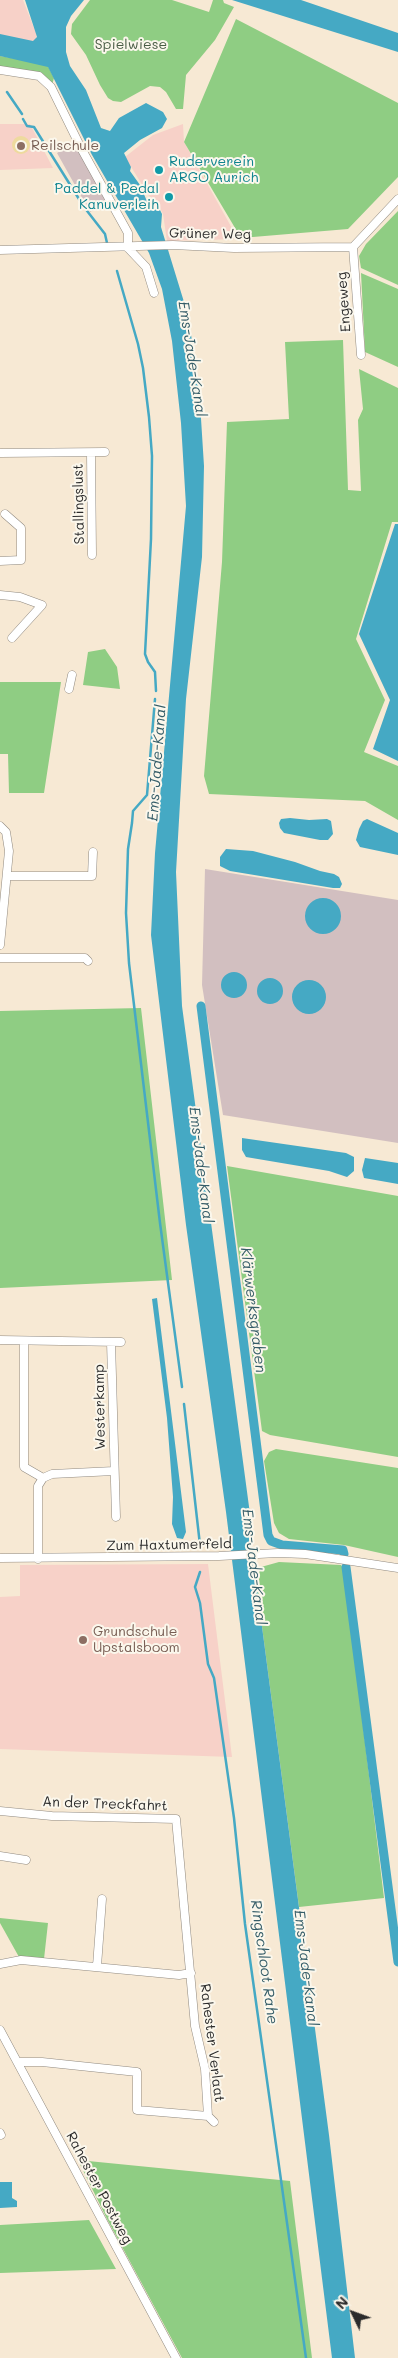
<!DOCTYPE html>
<meta charset="utf-8">
<style>
body{margin:0}
#map{position:relative;width:398px;height:2358px;overflow:hidden;background:#f7e9d4;font-family:Mali,sans-serif}
canvas{display:block}
.north{position:absolute;left:328px;top:2288px;width:50px;height:50px;-webkit-text-stroke:4px #fbf7ec;paint-order:stroke;rotate:312deg;font-size:14px;font-weight:700;line-height:20px;text-align:center;color:#2b2b2b}
.north::after{content:'';display:block;margin:auto;width:18px;height:22px;background:#2b2b2b;clip-path:polygon(50% 0,100% 100%,50% 72%,0 100%)}
</style>
<div id="map">
<canvas width="398" height="2358"></canvas>
<div class="north">N</div>
</div>
<script>
const g = document.querySelector('canvas').getContext('2d');
g.lineJoin = 'round';
function fillPath(path, color) {
  g.fillStyle = color;
  g.fill(path, 'evenodd');
}
function poly(rows) {
  const path = new Path2D();
  for (const r of rows) {
    if (r.length === 3) {
      path.moveTo(r[0] + r[2], r[1]);
      path.arc(r[0], r[1], r[2], 0, 2 * Math.PI);
      continue;
    }
    path.moveTo(r[0], r[1]);
    for (let i = 2; i < r.length; i += 2) path.lineTo(r[i], r[i + 1]);
  }
  return path;
}
function strokePath(path, color, width, dash) {
  g.strokeStyle = color;
  g.lineWidth = width;
  g.lineCap = dash ? 'butt' : 'round';
  g.setLineDash(dash || []);
  g.stroke(path);
}
function label(font, color, halo, rows, align = 'center') {
  g.font = font + ' Mali,sans-serif';
  g.lineWidth = 4;
  g.setLineDash([]);
  g.textBaseline = 'middle';
  g.strokeStyle = halo;
  g.fillStyle = color;
  for (const [text, x, y, turn = 0] of rows) {
    g.save();
    g.translate(x, y);
    g.rotate((+turn || 0) * Math.PI / 180);
    g.textAlign = isNaN(turn) ? turn : align;
    if (halo) g.strokeText(text, 0, 0);
    g.fillText(text, 0, 0);
    g.restore();
  }
}
const built = poly([
 [0,0,23,0,36,33,41,70,0,64],
 [0,124,30,124,53,168,0,170],
 [183,124,184,142,238,239,167,241,163,214,157,202,149,196,125,157,153,135],
 [208,1564,232,1757,0,1749,0,1597,20,1596,20,1565]
]);
const industrial = poly([
 [74,143,107,202,90,212,57,153],
 [205,869,398,900,398,1143,223,1115,202,985]
]);
const green = poly([
 [90,0,172,0,209,12,213,0,223,0,224,3,234,7,215,40,186,75,183,109,176,109,166,92,160,87,150,86,121,102,113,101,108,98,100,85,86,55,71,34,72,24],
 [236,19,398,103,398,177,348,229,241,238,184,142],
 [0,56,44,64,48,66,54,78,52,85,45,78,0,67],
 [398,211,398,285,361,268,359,256,366,244],
 [361,273,398,289,398,367,365,352],
 [343,340,348,490,361,491,358,420,363,409,359,369,398,388,398,522,392,522,356,639,385,700,364,752,398,766,398,820,365,801,209,794,204,776,222,562,227,422,289,419,285,342],
 [105,649,117,667,120,689,83,685,88,652],
 [0,682,61,682,44,793,9,793,8,754,0,754],
 [141,1008,172,1280,0,1288,0,1011],
 [227,1166,398,1196,398,1457,270,1435,262,1431],
 [276,1449,398,1468,398,1557,344,1545,289,1539,279,1533,274,1523,264,1461,269,1452],
 [279,1562,341,1565,344,1570,384,1898,299,1907,256,1581,261,1567],
 [0,1918,48,1923,44,1959,19,1957,0,1923],
 [78,2160,290,2181,312,2358,182,2358,107,2219],
 [89,2220,116,2269,0,2273,0,2225]
]);
const sand = poly([
 [21,145,9]
]);
const water = poly([
 [25,0,84,0,71,16,66,27,66,52,70,66,86,90,101,128,110,131,119,118,146,103,163,112,167,119,162,128,140,140,124,153,131,167,130,171,140,185,146,199,157,204,162,214,161,227,188,315,199,387,204,466,202,557,186,699,176,872,182,1006,252,1529,248,1545,256,1581,329,2135,355,2358,332,2358,226,1512,186,1225,151,935,155,853,186,506,181,423,172,341,162,289,149,253,92,155,48,67,0,56,0,34,33,41,37,37],
 [232,0,301,0,398,33,398,52],
 [395,524,398,524,398,761,373,749,390,700,359,634],
 [290,818,309,820,327,819,331,821,333,834,328,840,320,840,284,833,280,828,279,823,281,819],
 [367,819,398,833,398,855,360,847,356,840,359,829,363,821],
 [226,849,253,851,295,862,320,871,334,874,339,877,342,884,340,888,333,888,230,871,220,866,220,857],
 [323,916,18],
 [234,985,13],
 [270,991,13],
 [309,997,17],
 [242,1138,346,1153,354,1157,354,1171,347,1177,329,1171,246,1157,242,1150],
 [365,1158,398,1163,398,1184,364,1178,362,1170],
 [157,1298,186,1532,183,1539,177,1538,172,1524,173,1497,167,1418,152,1299],
 [0,2182,12,2182,12,2198,17,2201,17,2207,0,2208]
]);
const stream = poly([
 [7,92,22,114],
 [23,119,27,126,34,127,84,207,105,234,107,243],
 [117,271,138,344,143,368,149,417,152,456,151,539,145,654,148,662,155,672,156,691],
 [155,699,147,795,133,811,132,823,128,849,126,913,129,963,160,1223,182,1387],
 [184,1404,200,1545],
 [200,1572,195,1587,200,1603,208,1664,214,1678,234,1818,245,1924,306,2358]
]);
const canal = poly([
 [201,1006,268,1535,271,1541,282,1545,343,1550,344,1554],
 [346,1567,398,1962]
]);
const minor = poly([
 [0,70,39,76,51,87,81,148,128,233,128,248],
 [353,247,361,355],
 [128,248,146,267,154,293],
 [0,250,173,245,234,248,353,247,398,199],
 [0,453,105,452],
 [91,453,92,555],
 [0,561,21,560,21,528,5,514],
 [0,595,20,597,42,605,12,638],
 [69,689,72,675],
 [0,826,6,832,9,851,0,945],
 [8,876,92,876,93,852],
 [0,958,85,958,88,961],
 [0,1340,121,1342],
 [24,1341,24,1467,43,1478],
 [111,1342,116,1517],
 [0,1558,219,1556,278,1553,305,1554,398,1568],
 [38,1559,38,1486,43,1478,52,1474,114,1471],
 [0,1811,52,1816,176,1819,195,2026,205,2069,208,2116,214,2122],
 [0,1856,26,1860],
 [0,1964,21,1960,179,1975,191,1973],
 [97,1966,102,1899],
 [0,2030,176,2358],
 [18,2062,42,2062,137,2072,137,2110,208,2116],
 [0,2133,1,2135]
]);
const markers = [
 [21,146,5,"#8d6e63"],
 [159,170,5,"#0f9aa8"],
 [169,197,5,"#0f9aa8"],
 [83,1640,5,"#8d6e63"]
];
const parkNames = [
 ["Spielwiese",131,45]
];
const educationNames = [
 ["Reilschule",31,146],
 ["Grundschule",93,1632],
 ["Upstalsboom",93,1648]
];
const cultureNames = [
 ["Ruderverein",169,162],
 ["ARGO Aurich",169,178],
 ["Paddel & Pedal",159,189,"right"],
 ["Kanuverleih",159,205,"right"]
];
const streetNames = [
 ["Grüner Weg",210,234,1],
 ["Engeweg",344,302,-94],
 ["Stallingslust",79,504,-91],
 ["Westerkamp",100,1407,-91],
 ["Zum Haxtumerfeld",169,1545,-1],
 ["An der Treckfahrt",105,1804,2],
 ["Rahester Verlaat",212,2043,83],
 ["Rahester Postweg",99,2188,62]
];
const waterNames = [
 ["Ems-Jade-Kanal",192,359,81],
 ["Ems-Jade-Kanal",157,763,-86],
 ["Ems-Jade-Kanal",201,1165,83],
 ["Klärwerksgraben",253,1310,83],
 ["Ems-Jade-Kanal",254,1567,83],
 ["Ringschloot Rahe",264,1962,82],
 ["Ems-Jade-Kanal",306,1968,83]
];
fillPath(built, '#f7d1c8');
fillPath(industrial, '#d2bfc0');
fillPath(green, '#8fcd83');
fillPath(sand, '#eeda9e');
fillPath(water, '#45a9c4');
strokePath(stream, '#45a9c4', 2.5);
strokePath(canal, '#45a9c4', 9);
strokePath(minor, '#918a80', 9);
strokePath(minor, '#fff', 8);
for (const [x, y, r, color] of markers) {
  const dot = new Path2D();
  dot.arc(x, y, r, 0, 2 * Math.PI);
  g.fillStyle = color;
  g.fill(dot);
  strokePath(dot, '#fbf7ec', 2);
}
label('14px', '#495c45', '#fbf7ec', parkNames);
label('14px', '#785e54', '#fbf7ec', educationNames, 'left');
label('14px', '#0d838f', '#fbf7ec', cultureNames, 'left');
label('14px', '#2b2b2b', '#fbf7ec', streetNames);
label('italic 15px', '#355d68', '#fbf7ec', waterNames);
</script>
